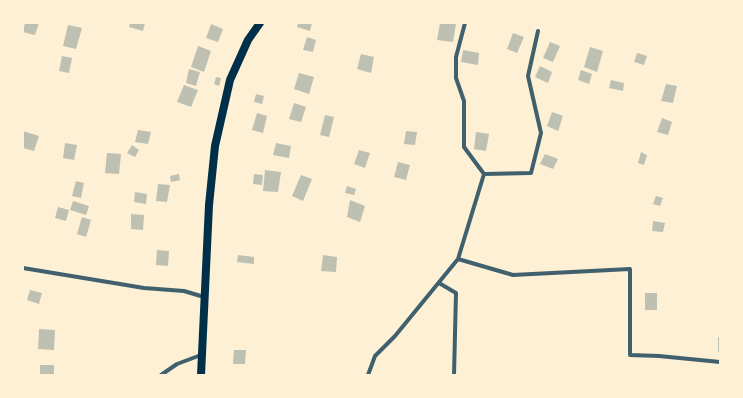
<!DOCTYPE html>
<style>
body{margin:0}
#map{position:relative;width:743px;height:398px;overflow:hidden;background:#fdf0d5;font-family:Montserrat,sans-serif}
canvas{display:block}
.frame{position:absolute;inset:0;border:24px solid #fdf0d5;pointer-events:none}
</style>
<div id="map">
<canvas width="743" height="398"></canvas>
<div class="frame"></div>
</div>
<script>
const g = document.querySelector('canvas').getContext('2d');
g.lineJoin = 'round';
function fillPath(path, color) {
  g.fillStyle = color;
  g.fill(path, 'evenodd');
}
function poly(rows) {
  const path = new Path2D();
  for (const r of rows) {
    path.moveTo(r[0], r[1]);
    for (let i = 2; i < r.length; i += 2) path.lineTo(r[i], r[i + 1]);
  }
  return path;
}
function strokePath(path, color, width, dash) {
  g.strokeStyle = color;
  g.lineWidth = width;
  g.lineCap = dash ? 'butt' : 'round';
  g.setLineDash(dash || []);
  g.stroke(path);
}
const building = poly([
 [25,23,39,23,35,35,23,32],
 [130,23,145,23,143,31,129,27],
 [298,23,312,23,310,31,297,27],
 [440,23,456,24,453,42,437,40],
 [211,24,223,29,218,42,206,38],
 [68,25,82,28,76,49,63,46],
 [513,33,524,37,517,53,507,49],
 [307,37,316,40,313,52,303,50],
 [550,42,560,46,553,62,543,58],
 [198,46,211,51,204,72,191,67],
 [590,47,603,51,597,72,584,67],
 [463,50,479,53,478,65,461,62],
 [637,53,647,56,644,65,634,62],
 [361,54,374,57,371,73,357,69],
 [62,56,72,58,69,73,59,71],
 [540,66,552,72,548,83,535,77],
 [189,69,200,72,196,86,186,83],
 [581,70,592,74,589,84,578,80],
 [299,73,314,77,309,94,294,89],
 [216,77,221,78,219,86,214,84],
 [611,80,624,83,623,91,609,88],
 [666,84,677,86,673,103,661,101],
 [184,85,198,90,191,107,177,102],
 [256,94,264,96,262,104,254,102],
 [294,103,306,107,301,122,289,119],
 [552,112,563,116,558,131,547,126],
 [257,113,267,116,263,133,252,130],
 [325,115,334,117,329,137,320,135],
 [662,118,672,122,668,135,657,132],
 [138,130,151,132,148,144,135,142],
 [23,131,39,136,34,151,23,148],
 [406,131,417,132,415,145,404,144],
 [476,132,489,134,486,151,474,149],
 [65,143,77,145,74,160,63,158],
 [276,143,291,146,289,158,273,155],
 [132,145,139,150,135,157,127,153],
 [359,150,370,153,365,168,354,164],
 [641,152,647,155,644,165,638,163],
 [107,153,121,154,119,174,105,173],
 [545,154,558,159,553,169,540,164],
 [398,162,410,165,406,180,394,177],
 [265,170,281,172,278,192,263,191],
 [179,174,180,180,171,182,170,176],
 [254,174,263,175,262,185,253,184],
 [301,175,312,179,303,201,292,196],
 [76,181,84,183,81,198,72,196],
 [158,184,170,185,167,202,156,201],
 [347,186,356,189,354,195,345,193],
 [135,192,147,194,146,204,134,202],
 [656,196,663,198,660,206,653,204],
 [350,200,365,206,360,222,347,217],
 [73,201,89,206,86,215,70,210],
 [58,207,69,210,66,221,55,218],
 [131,214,144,215,143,230,131,229],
 [82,217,91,220,86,237,77,234],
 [653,221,665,223,663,232,652,231],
 [157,250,169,251,168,266,156,265],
 [238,255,254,257,254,264,237,262],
 [323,255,337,257,336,272,321,271],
 [30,290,42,293,39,304,27,300],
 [645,293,657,293,657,310,645,310],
 [39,329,55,330,54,350,38,349],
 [718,337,720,337,720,352,718,352],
 [234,350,246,350,245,364,233,364],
 [40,365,54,365,54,375,40,375]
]);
const minor = poly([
 [465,23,456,57,456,78,464,101,464,147,484,174],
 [458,259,513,275,630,269,630,355,659,356,720,362],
 [23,268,144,288,184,291,204,297],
 [439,283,456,293,454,375],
 [161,375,177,364,201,355],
 [368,375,375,356,395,336,458,259,484,174,531,173,541,133,528,76,538,31]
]);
const secondary = poly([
 [201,375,209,205,215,146,230,80,248,40,260,23]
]);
fillPath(building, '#bec0b2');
strokePath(minor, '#3f606c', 4);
strokePath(secondary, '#003049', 8);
</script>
